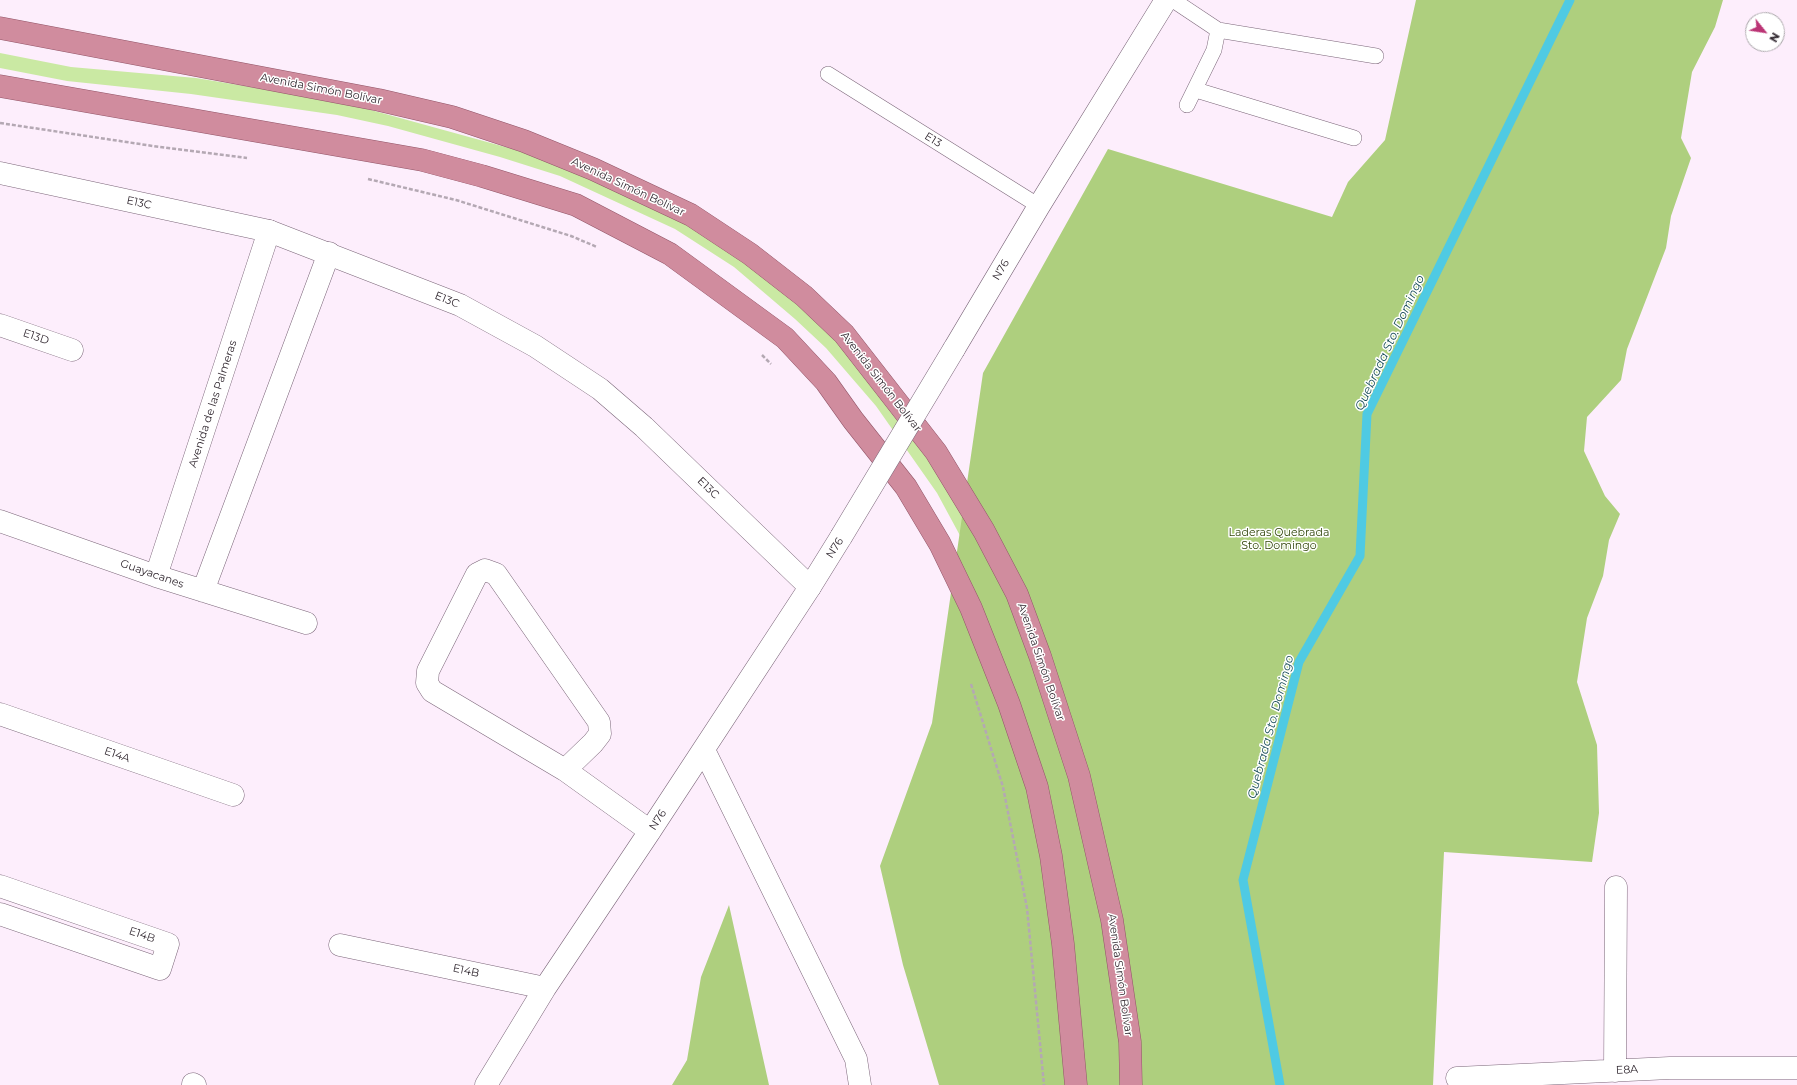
<!DOCTYPE html>
<meta charset="utf-8">
<style>
body{margin:0}
#map{position:relative;width:1797px;height:1085px;overflow:hidden;background:#fdeefc;font-family:Montserrat,sans-serif}
canvas{display:block}
.north{position:absolute;left:1745px;top:12px;width:40px;height:40px;box-sizing:border-box;background:#fff;border:1px solid #ada9ad;border-radius:50%;rotate:120deg;font-size:11px;font-weight:700;line-height:16px;text-align:center;color:#322931}
.north::after{content:'';display:block;margin:auto;width:14px;height:18px;background:#bb3475;clip-path:polygon(50% 0,100% 100%,50% 72%,0 100%)}
</style>
<div id="map">
<canvas width="1797" height="1085"></canvas>
<div class="north">N</div>
</div>
<script>
const g = document.querySelector('canvas').getContext('2d');
g.lineJoin = 'round';
function fillPath(path, color) {
  g.fillStyle = color;
  g.fill(path, 'evenodd');
}
function poly(rows) {
  const path = new Path2D();
  for (const r of rows) {
    path.moveTo(r[0], r[1]);
    for (let i = 2; i < r.length; i += 2) path.lineTo(r[i], r[i + 1]);
  }
  return path;
}
function strokePath(path, color, width, dash) {
  g.strokeStyle = color;
  g.lineWidth = width;
  g.lineCap = dash ? 'butt' : 'round';
  g.setLineDash(dash || []);
  g.stroke(path);
}
function label(font, color, halo, rows, align = 'center') {
  g.font = font + ' Montserrat,sans-serif';
  g.lineWidth = 3;
  g.setLineDash([]);
  g.textBaseline = 'middle';
  g.strokeStyle = halo;
  g.fillStyle = color;
  for (const [text, x, y, turn = 0] of rows) {
    g.save();
    g.translate(x, y);
    g.rotate((+turn || 0) * Math.PI / 180);
    g.textAlign = isNaN(turn) ? turn : align;
    if (halo) g.strokeText(text, 0, 0);
    g.fillText(text, 0, 0);
    g.restore();
  }
}
const green = poly([
 [0,53,71,67,196,78,342,102,567,164,659,205,807,305,887,393,985,544,970,554,937,493,876,406,826,348,795,319,734,267,675,229,560,176,500,157,388,126,337,115,191,94,67,81,0,68]
]);
const forest = poly([
 [1416,0,1723,0,1715,27,1692,72,1681,138,1691,158,1671,216,1666,248,1627,349,1621,380,1587,417,1584,451,1605,496,1620,514,1609,540,1603,576,1587,618,1577,682,1597,745,1599,813,1592,862,1444,852,1433,1085,939,1085,903,965,880,866,932,723,983,373,1108,149,1332,217,1348,182,1385,140],
 [729,905,769,1085,672,1085,687,1060,701,977]
]);
const stream = poly([
 [1280,1085,1243,880,1299,662,1360,556,1367,414,1570,0]
]);
const path = poly([
 [0,123,153,146,247,158],
 [368,179,456,200,571,236,597,247],
 [762,355,771,364],
 [971,684,1003,787,1027,908,1044,1085]
]);
const service = poly([
 [1173,0,1218,30,1214,50,1187,105],
 [1218,30,1376,56],
 [828,74,1039,206],
 [1196,90,1354,138]
]);
const minor = poly([
 [0,325,72,350],
 [0,521,156,576,306,623],
 [156,576,269,231],
 [203,591,329,253],
 [0,714,233,795],
 [704,750,856,1059,860,1085],
 [565,770,593,743,600,734,599,722,496,574,485,570,477,574,428,671,427,683,432,691,565,770,650,831],
 [0,886,168,944,160,969,0,914],
 [340,945,545,988],
 [1615,1071,1616,887],
 [1457,1078,1670,1068,1797,1068],
 [193,1084,195,1085],
 [486,1085,545,988,650,831,810,587]
]);
const tertiary = poly([
 [0,173,269,231,460,305,535,346,600,389,644,427,810,587,841,537],
 [954,349,1039,206,1166,0]
]);
const trunk = poly([
 [0,28,379,100,452,117,524,141,593,169,691,215,750,254,804,296,844,334,936,452,984,531,1017,594,1040,656,1079,776,1112,920,1130,1042,1131,1085],
 [0,86,422,160,482,176,576,205,670,254,785,338,826,382,853,420,906,487,940,544,971,608,1009,704,1037,787,1051,856,1063,944,1076,1085]
]);
const tertiaryBridge = poly([
 [841,537,954,349]
]);
const streetNames = [
 ["Avenida Simón Bolívar",321,89,11],
 ["E13",933,140,32],
 ["Avenida Simón Bolívar",628,187,25],
 ["E13C",139,203,12],
 ["N76",1001,270,-59],
 ["E13C",447,300,22],
 ["E13D",36,337,19],
 ["Avenida Simón Bolívar",881,382,52],
 ["Avenida de las Palmeras",213,404,-72],
 ["E13C",708,488,44],
 ["N76",835,548,-57],
 ["Guayacanes",152,574,19],
 ["Avenida Simón Bolívar",1041,662,71],
 ["E14A",117,755,19],
 ["N76",658,820,-57],
 ["E14B",142,935,19],
 ["E14B",466,971,12],
 ["Avenida Simón Bolívar",1120,975,82],
 ["E8A",1627,1070,-3]
];
const parkNames = [
 ["Laderas Quebrada",1279,533],
 ["Sto. Domingo",1279,546]
];
const waterNames = [
 ["Quebrada Sto. Domingo",1390,343,-65],
 ["Quebrada Sto. Domingo",1271,727,-75]
];
fillPath(green, '#cae9a3');
fillPath(forest, '#aecf7e');
strokePath(stream, '#4fcae3', 9);
strokePath(service, '#7b6679', 16);
strokePath(minor, '#7b6679', 23);
strokePath(tertiary, '#7b6679', 23);
strokePath(trunk, '#925668', 23);
strokePath(path, '#b4a8b3', 2.5, [4, 2]);
strokePath(service, '#fff', 15);
strokePath(minor, '#fff', 22);
strokePath(tertiary, '#fff', 22);
strokePath(trunk, '#d08c9e', 22);
strokePath(tertiaryBridge, '#7b6679', 23, []);
strokePath(tertiaryBridge, '#fff', 22);
label('11px', '#322931', '#fff', streetNames);
label('11px', '#304509', '#fff', parkNames);
label('italic 12px', '#194e59', '#fff', waterNames);
</script>
